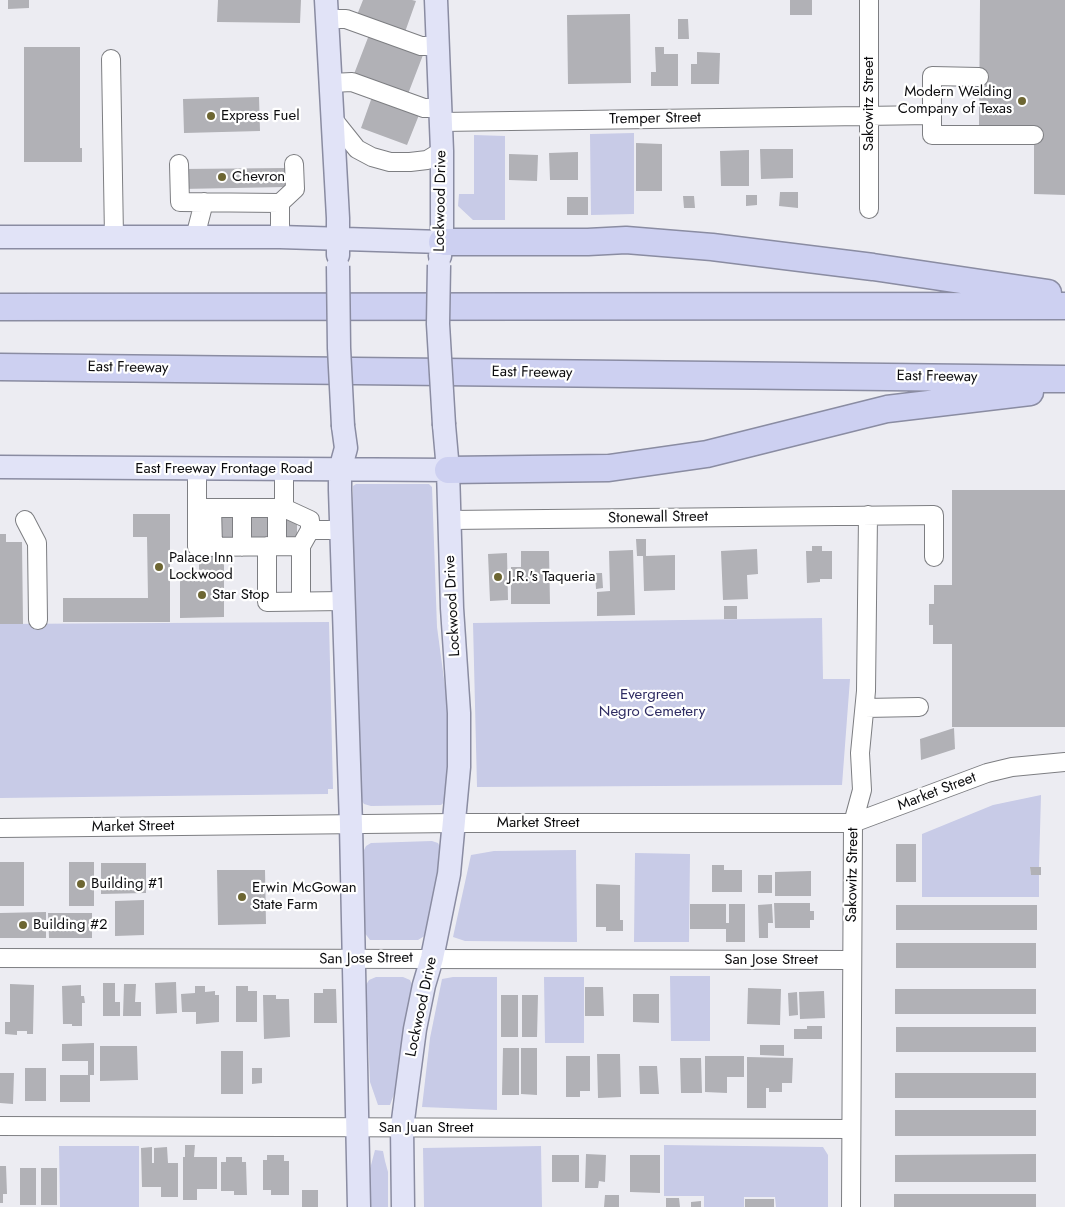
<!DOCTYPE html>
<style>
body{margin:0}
canvas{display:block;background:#ececf2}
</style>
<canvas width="1065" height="1207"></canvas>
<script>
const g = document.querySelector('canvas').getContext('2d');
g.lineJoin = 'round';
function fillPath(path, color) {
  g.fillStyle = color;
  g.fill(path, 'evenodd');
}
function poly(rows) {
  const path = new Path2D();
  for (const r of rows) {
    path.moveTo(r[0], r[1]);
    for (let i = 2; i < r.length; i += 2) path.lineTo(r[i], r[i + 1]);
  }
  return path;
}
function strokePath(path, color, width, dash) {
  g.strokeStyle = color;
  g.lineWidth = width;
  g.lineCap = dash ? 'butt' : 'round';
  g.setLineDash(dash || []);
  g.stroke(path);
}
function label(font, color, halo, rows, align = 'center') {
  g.font = font + ' Jost,sans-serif';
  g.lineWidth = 4.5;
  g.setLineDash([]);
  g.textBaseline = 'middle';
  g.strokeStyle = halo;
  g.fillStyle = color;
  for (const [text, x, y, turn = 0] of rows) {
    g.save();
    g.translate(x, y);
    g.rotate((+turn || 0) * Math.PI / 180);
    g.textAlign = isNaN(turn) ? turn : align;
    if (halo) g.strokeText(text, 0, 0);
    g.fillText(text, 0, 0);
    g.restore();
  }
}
const green = poly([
 [634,133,634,214,591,215,590,134],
 [474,135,505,136,505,220,473,220,458,206,459,194,474,194],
 [356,484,429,484,432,487,437,627,448,709,449,793,447,800,441,805,371,806,364,804,360,798,352,534,353,486],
 [822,618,823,679,850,679,842,785,477,787,473,623],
 [329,622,333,789,328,789,328,794,0,798,0,624],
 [1041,795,1039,867,1030,867,1031,875,1039,875,1039,897,922,897,922,834,993,805],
 [432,841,438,843,442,851,426,935,418,940,370,940,364,932,363,852,366,846,371,843],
 [576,850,577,942,465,941,453,937,471,855,494,851],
 [635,853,690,854,689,942,634,942],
 [670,976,710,976,710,1041,671,1041],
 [376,977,403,977,410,980,413,987,398,1083,390,1105,378,1105,370,1082,366,985,369,980],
 [453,977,497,977,497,1110,422,1107,430,1038,442,979],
 [544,977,584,977,584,1043,545,1043],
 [664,1145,823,1147,828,1155,828,1207,776,1207,775,1197,744,1197,744,1207,704,1207,704,1196,664,1196],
 [59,1146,139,1146,139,1207,60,1207],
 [541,1146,542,1207,424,1207,423,1148],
 [375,1150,383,1151,385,1161,388,1172,388,1207,370,1207,370,1169]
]);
const building = poly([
 [8,0,29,0,29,8,8,9],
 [218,0,301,0,300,23,217,22],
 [363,0,412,0,416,1,405,32,357,15],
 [790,0,812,0,812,15,790,15],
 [980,0,1065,0,1065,195,1034,194,1034,126,979,126],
 [630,14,631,83,568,84,567,15],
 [678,19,688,19,689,39,678,39],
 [369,35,423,55,408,94,354,74],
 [24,47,80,47,80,148,82,148,82,162,24,162],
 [655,47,664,47,664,54,678,54,678,86,651,86,651,72,656,72],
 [697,52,720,53,719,84,691,84,691,64,697,64],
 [259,97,260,131,184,133,183,99],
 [372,97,419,115,407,145,361,128],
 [636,143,662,144,662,191,636,191],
 [760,149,793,149,793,178,761,179],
 [749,150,749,186,721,186,720,151],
 [578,152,578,180,550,180,549,153],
 [509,154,538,155,537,181,509,180],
 [287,168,287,187,181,189,181,169],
 [780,192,798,192,798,208,779,206],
 [746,195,757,195,757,205,746,206],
 [683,196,694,196,695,208,684,208],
 [567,197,588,197,588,215,567,215],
 [952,490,1065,490,1065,727,952,727,952,644,933,644,933,625,929,625,929,604,934,604,934,585,952,585],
 [133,514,170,514,170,622,63,622,63,598,148,598,147,537,133,537],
 [196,517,297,517,297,537,224,537,224,617,180,618,180,577,199,577,199,537],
 [0,534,6,534,6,542,22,542,23,624,0,624],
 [636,539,646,539,646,556,675,555,675,590,644,591,643,556,637,556],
 [812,546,822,546,822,551,832,551,832,579,820,579,820,582,807,583,806,551,812,551],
 [757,549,758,574,747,575,748,599,723,600,721,551],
 [633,550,635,615,597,616,597,592,610,591,609,551],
 [521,551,549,551,550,604,511,604,511,567,521,567],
 [507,553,508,600,490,601,488,554],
 [595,573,602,573,603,588,596,589],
 [724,606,737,606,737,619,724,619],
 [954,728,955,749,921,760,920,739],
 [896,844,916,844,916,882,896,882],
 [0,862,24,862,24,906,0,906],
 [69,862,94,862,94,906,69,906],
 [101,863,146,863,146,893,101,894],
 [712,865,724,865,724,870,742,870,742,892,712,892],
 [1030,867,1041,867,1041,875,1031,875],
 [217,870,265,870,266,924,218,925],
 [811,871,811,896,775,896,775,872],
 [758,875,772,875,772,893,758,893],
 [596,884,620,885,620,920,623,920,623,931,606,931,606,927,596,927],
 [144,900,144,935,115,936,115,901],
 [774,903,810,903,810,911,814,911,814,920,810,920,810,928,775,928],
 [690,904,726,904,726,923,729,923,729,904,745,904,745,942,726,942,726,929,690,929],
 [772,904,773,923,768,923,768,938,759,938,758,905],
 [896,905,1037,905,1037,930,896,930],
 [46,912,46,938,0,938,0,913],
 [48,913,92,913,92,938,49,938],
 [896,943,1036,943,1036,968,896,968],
 [176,982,177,1013,156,1014,155,983],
 [103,983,115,983,115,1002,120,1002,120,1016,103,1016],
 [10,984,34,985,33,1034,27,1034,27,1031,17,1031,17,1035,5,1034,5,1022,10,1022],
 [124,984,136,984,135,1002,141,1002,141,1016,123,1016],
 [81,985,81,996,84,996,85,1003,82,1003,82,1026,72,1026,72,1024,63,1024,62,986],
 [195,986,205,986,205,992,215,991,215,995,219,995,219,1022,196,1024,196,1012,182,1012,181,994,195,993],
 [236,986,248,986,248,991,257,991,257,1022,236,1022],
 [585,987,603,987,604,1016,585,1016],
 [748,988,781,989,780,1025,747,1024],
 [323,989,336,989,337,1023,314,1023,314,993,323,993],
 [895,989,1036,989,1036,1014,895,1014],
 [824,991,825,1018,800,1019,799,992],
 [797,992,798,1015,789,1016,788,993],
 [633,994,659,994,659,1023,633,1022],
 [263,995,276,995,276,999,289,999,290,1037,264,1039],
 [501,995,518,995,518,1037,501,1037],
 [522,995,538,995,537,1037,522,1037],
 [807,1026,822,1026,822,1039,794,1039,794,1029,807,1029],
 [896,1027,1036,1027,1036,1052,896,1052],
 [94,1043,94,1075,90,1075,90,1102,60,1102,60,1075,88,1075,88,1061,62,1061,62,1044],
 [760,1045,784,1045,784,1056,760,1055],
 [100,1046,137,1046,138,1080,100,1081],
 [503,1048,519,1048,519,1095,502,1095],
 [521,1048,537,1048,537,1095,521,1094],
 [221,1051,243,1051,243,1094,221,1094],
 [597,1054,620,1054,621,1097,598,1098],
 [566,1056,590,1056,590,1091,580,1091,580,1097,566,1097],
 [705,1056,744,1056,744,1077,727,1077,727,1093,705,1092],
 [747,1057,793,1058,792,1083,782,1083,782,1092,769,1092,769,1088,766,1088,766,1108,747,1108],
 [680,1058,701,1058,702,1093,681,1093],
 [639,1066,657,1066,659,1094,640,1094],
 [25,1068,46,1068,46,1101,25,1101],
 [252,1068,262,1068,262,1083,252,1084],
 [0,1073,14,1073,13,1104,0,1103],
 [895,1073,1036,1073,1036,1098,895,1098],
 [895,1110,1036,1110,1036,1136,895,1136],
 [185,1145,195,1145,194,1157,217,1157,217,1189,197,1189,197,1200,183,1200,183,1157,185,1157],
 [152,1147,152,1163,154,1163,154,1148,167,1147,168,1163,178,1163,178,1197,161,1197,161,1187,142,1187,141,1148],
 [586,1154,606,1155,605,1182,599,1181,598,1188,585,1188],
 [1036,1154,1036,1182,895,1182,895,1155],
 [267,1155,284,1155,284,1161,289,1161,289,1195,271,1195,271,1190,263,1190,263,1160,267,1160],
 [552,1155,579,1155,579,1182,552,1182],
 [630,1155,660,1155,660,1193,630,1192],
 [226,1157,242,1157,242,1162,246,1162,247,1195,234,1195,234,1191,221,1191,221,1162,226,1162],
 [0,1166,6,1166,7,1194,3,1194,3,1203,0,1203],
 [20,1168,36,1168,36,1205,20,1205],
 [41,1168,57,1168,57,1205,41,1205],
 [302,1190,318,1190,318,1207,302,1207],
 [894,1194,1036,1194,1036,1207,894,1207],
 [605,1195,619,1195,619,1207,604,1207],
 [666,1198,679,1198,680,1207,666,1207],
 [745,1199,774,1199,774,1207,745,1207],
 [701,1201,701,1207,691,1207,691,1202]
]);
const minor = poly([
 [869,0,869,209],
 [327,19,346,19,421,46,438,46],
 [111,59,114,237],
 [979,77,932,76,932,135,1034,135],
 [331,83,352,82,424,108,440,108],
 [333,119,357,149,372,157,390,162,410,162,427,160,442,151],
 [441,122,932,115],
 [179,164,180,202,280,203,295,189,294,164],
 [280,203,280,237],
 [195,237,204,202],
 [197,468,197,508,284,508,284,468],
 [197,508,197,547,301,546],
 [212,508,213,547],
 [277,508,277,546],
 [284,508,310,520,310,530,301,546,301,601],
 [25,520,37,543,38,620],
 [449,520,934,515,934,557],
 [310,530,341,530],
 [267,546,267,602,343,601],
 [242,547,242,508],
 [865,708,919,707],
 [0,828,455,823,853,823,987,773,1012,767,1065,762],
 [0,958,852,960],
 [0,1126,851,1129],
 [851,1207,853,823,862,790,860,753,866,691,868,515]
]);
const major = poly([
 [326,0,338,218,338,255],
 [436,0,442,151,442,242,440,256],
 [0,237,280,237,442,242],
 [343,426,346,448,340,470,340,490,351,825,359,1207],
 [0,467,448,470],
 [403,1207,402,1128,406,1097,415,1029,424,985,432,958,449,874,459,767,459,713,452,608,448,470,444,425]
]);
const highway = poly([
 [442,242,588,242,626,240,712,247,873,267,1048,293],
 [0,307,1065,306],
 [0,367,1065,379],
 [448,470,609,468,707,454,887,409,1030,392]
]);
const majorBridge = poly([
 [439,265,438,324,444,425],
 [338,266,339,348,343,426]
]);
const markers = [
 [1022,101,5,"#6d6632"],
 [211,116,5,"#6d6632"],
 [222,177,5,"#6d6632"],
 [159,567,5,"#6d6632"],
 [498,577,5,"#6d6632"],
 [202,595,5,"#6d6632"],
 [81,884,5,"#6d6632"],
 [242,897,5,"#6d6632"],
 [23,925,5,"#6d6632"]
];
const poiNames = [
 ["Modern Welding",1012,92,"right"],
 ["Company of Texas",1012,109,"right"],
 ["Express Fuel",221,116],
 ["Chevron",232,177],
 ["Palace Inn",169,558],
 ["Lockwood",169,575],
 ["J.R.'s Taqueria",508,577],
 ["Star Stop",212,595],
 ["Building #1",91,884],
 ["Erwin McGowan",252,888],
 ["State Farm",252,905],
 ["Building #2",33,925]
];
const streetNames = [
 ["Sakowitz Street",869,104,-90],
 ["Tremper Street",655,119,-1],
 ["Lockwood Drive",441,201,-89],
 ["East Freeway",128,368,1],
 ["East Freeway",532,373,1],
 ["East Freeway",937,377,1],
 ["East Freeway Frontage Road",224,469],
 ["Stonewall Street",658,518,-1],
 ["Lockwood Drive",453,606,-93],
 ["Market Street",937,792,-21],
 ["Market Street",538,823],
 ["Market Street",133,827,-1],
 ["Sakowitz Street",853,875,-89],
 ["San Jose Street",366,959,-1],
 ["San Jose Street",771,960],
 ["Lockwood Drive",422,1007,-78],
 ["San Juan Street",426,1128]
];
const parkNames = [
 ["Evergreen",652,695],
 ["Negro Cemetery",652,712]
];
fillPath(green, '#c8cbe7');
fillPath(building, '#b1b1b6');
strokePath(minor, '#7d7e82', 20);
strokePath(major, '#8a8ca2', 25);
strokePath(highway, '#8a8ca2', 29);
strokePath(minor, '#fff', 18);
strokePath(major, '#e1e3f7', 22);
strokePath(highway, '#cdd0f1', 26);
strokePath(majorBridge, '#8a8ca2', 25, []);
strokePath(majorBridge, '#e1e3f7', 22);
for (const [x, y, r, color] of markers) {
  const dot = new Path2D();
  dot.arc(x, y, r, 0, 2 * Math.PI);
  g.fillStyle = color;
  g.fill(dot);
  strokePath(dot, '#fff', 2);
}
label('15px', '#0d0d0f', '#fff', poiNames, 'left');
label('15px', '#0d0d0f', '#fff', streetNames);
label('15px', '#2e2c62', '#fff', parkNames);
</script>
